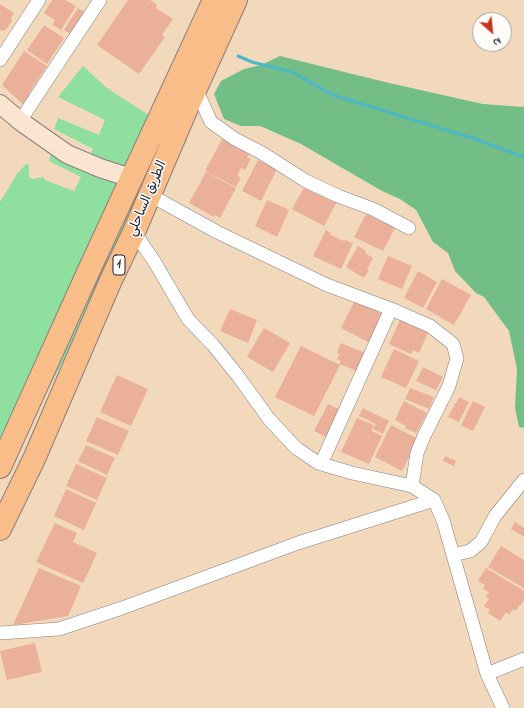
<!DOCTYPE html>
<meta charset="utf-8">
<style>
body{margin:0}
#map{position:relative;width:524px;height:708px;overflow:hidden;background:#f3d9bc;font-family:"Indie Flower",sans-serif}
canvas{display:block}
.north{position:absolute;left:472px;top:12px;width:40px;height:40px;box-sizing:border-box;background:#fdfcf7;border:1px solid #a5a5ac;border-radius:50%;rotate:153deg;font-size:11px;font-weight:700;line-height:16px;text-align:center;color:#22223b}
.north::after{content:'';display:block;margin:auto;width:14px;height:18px;background:#c8321e;clip-path:polygon(50% 0,100% 100%,50% 72%,0 100%)}
</style>
<div id="map">
<canvas width="524" height="708"></canvas>
<div class="north">N</div>
</div>
<script>
const g = document.querySelector('canvas').getContext('2d');
g.lineJoin = 'round';
function fillPath(path, color) {
  g.fillStyle = color;
  g.fill(path, 'evenodd');
}
function poly(rows) {
  const path = new Path2D();
  for (const r of rows) {
    path.moveTo(r[0], r[1]);
    for (let i = 2; i < r.length; i += 2) path.lineTo(r[i], r[i + 1]);
  }
  return path;
}
function strokePath(path, color, width, dash) {
  g.strokeStyle = color;
  g.lineWidth = width;
  g.lineCap = dash ? 'butt' : 'round';
  g.setLineDash(dash || []);
  g.stroke(path);
}
function label(font, color, halo, rows, align = 'center') {
  g.font = font + ' "Indie Flower","Playpen Sans Arabic",sans-serif';
  g.lineWidth = 3;
  g.setLineDash([]);
  g.textBaseline = 'middle';
  g.strokeStyle = halo;
  g.fillStyle = color;
  for (const [text, x, y, turn = 0] of rows) {
    g.save();
    g.translate(x, y);
    g.rotate((+turn || 0) * Math.PI / 180);
    g.textAlign = isNaN(turn) ? turn : align;
    if (halo) g.strokeText(text, 0, 0);
    g.fillText(text, 0, 0);
    g.restore();
  }
}
const green = poly([
 [83,66,107,88,187,140,0,475,0,202,17,174,26,164,29,165,29,177,33,179,43,177,45,180,74,191,81,177,49,161,52,149,86,164,93,149,54,129,58,118,99,135,105,120,58,97]
]);
const forest = poly([
 [280,56,389,83,483,104,524,107,524,428,519,427,515,408,517,369,509,331,484,297,476,293,455,271,448,253,433,242,416,210,400,199,382,191,301,144,260,126,241,126,224,119,214,94,221,81,244,69,261,65]
]);
const stream = poly([
 [238,56,252,62,292,72,333,95,472,138,524,157]
]);
const building = poly([
 [52,0,65,0,76,6,61,30,52,25,55,20,44,13],
 [128,0,150,0,157,5,156,8,173,19,162,35,165,37,139,74,97,45],
 [0,4,14,13,11,18,12,21,6,30,3,31,0,30],
 [78,8,88,14,74,36,64,30],
 [44,25,64,38,47,64,27,50],
 [24,51,47,66,29,93,33,96,26,107,2,85],
 [222,139,249,154,247,157,251,159,245,170,241,168,237,176,241,178,236,187,205,171],
 [258,160,277,169,261,201,242,191],
 [206,172,236,188,220,218,215,215,214,217,189,203],
 [306,184,338,200,324,226,292,209],
 [267,200,289,210,277,237,255,226],
 [366,214,395,228,383,251,354,237],
 [326,230,331,233,330,235,344,241,345,240,353,243,341,269,313,256],
 [358,246,366,251,365,253,373,258,367,269,369,270,364,278,346,267],
 [388,256,412,266,402,289,378,279],
 [418,271,437,282,423,308,404,298],
 [442,279,471,295,454,325,426,309],
 [355,300,386,316,372,344,341,328],
 [230,309,257,320,248,343,220,331],
 [402,316,430,328,419,353,413,350,411,354,389,344],
 [264,328,290,343,273,372,247,357],
 [341,343,368,354,357,371,339,364,341,361,337,359,340,354,337,353],
 [301,346,340,365,314,416,275,397],
 [394,349,419,361,406,388,381,377],
 [423,367,443,377,436,390,416,381],
 [117,375,148,389,131,426,100,412],
 [410,388,434,397,429,409,405,399],
 [459,397,469,402,459,422,448,417],
 [404,401,427,413,416,433,405,428,406,426,395,420],
 [473,401,485,407,473,431,461,425],
 [328,404,341,410,328,438,314,431],
 [363,408,389,421,383,434,373,429,376,424,359,416],
 [97,417,129,431,118,455,86,441],
 [357,418,374,425,371,432,372,431,382,436,369,464,341,452],
 [391,425,418,439,402,471,375,457],
 [86,445,115,458,107,475,78,461],
 [445,456,456,461,454,466,443,461],
 [76,464,107,478,97,500,66,486],
 [66,489,96,503,84,530,54,516],
 [515,522,524,528,524,537,511,529],
 [55,523,77,533,73,542,97,553,83,583,36,562],
 [501,546,524,560,524,588,488,567],
 [39,568,81,586,68,616,13,625],
 [486,568,524,591,524,600,520,606,519,605,516,611,513,609,509,615,506,612,500,621,488,613,490,610,484,606,489,599,486,597,489,592,483,589,485,585,478,581],
 [35,643,42,672,7,680,0,651]
]);
const street = poly([
 [0,60,39,0],
 [196,89,211,122,235,139,262,153,306,181,338,196,373,209,409,228],
 [20,121,100,0],
 [150,195,217,232,327,285,391,309,430,326,453,344,457,358,449,386,424,436,417,453,412,486],
 [134,232,154,261,188,319,213,345,238,376,269,419,296,448,318,463,352,473,412,486,434,500,443,520,487,674,503,708],
 [321,464,391,309],
 [453,555,470,551,481,542,495,516,524,480],
 [0,633,59,629,122,608,298,543,434,500],
 [487,674,524,659]
]);
const secondary = poly([
 [0,104,20,121,67,154,100,168,131,178]
]);
const highway = poly([
 [0,467,90,268,214,0],
 [0,529,34,459,111,280,134,232,187,108,236,0]
]);
const shields = [
 [119,265,12]
];
const shieldNames = [
 ["1",119,265]
];
const streetNames = [
 ["الطريق الساحلي",148,199,-67]
];
fillPath(green, '#8fdf9f');
fillPath(forest, '#73be86');
strokePath(stream, '#4bb7c7', 3);
fillPath(building, '#ebb099');
strokePath(street, '#8a7e7c', 14);
strokePath(secondary, '#8a7e7c', 20);
strokePath(highway, '#8a7e7c', 24);
strokePath(street, '#fff', 13);
strokePath(secondary, '#fce5d0', 18);
strokePath(highway, '#f8bd89', 22);
for (const [x, y, w] of shields) {
  const box = new Path2D();
  box.roundRect(x - w / 2, y - 10, w, 20, 3);
  g.fillStyle = '#fdfcf7';
  g.fill(box);
  strokePath(box, '#22223b', 1);
}
label('bold 12px', '#22223b', null, shieldNames);
label('13px', '#22223b', '#fdfcf7', streetNames);
</script>
